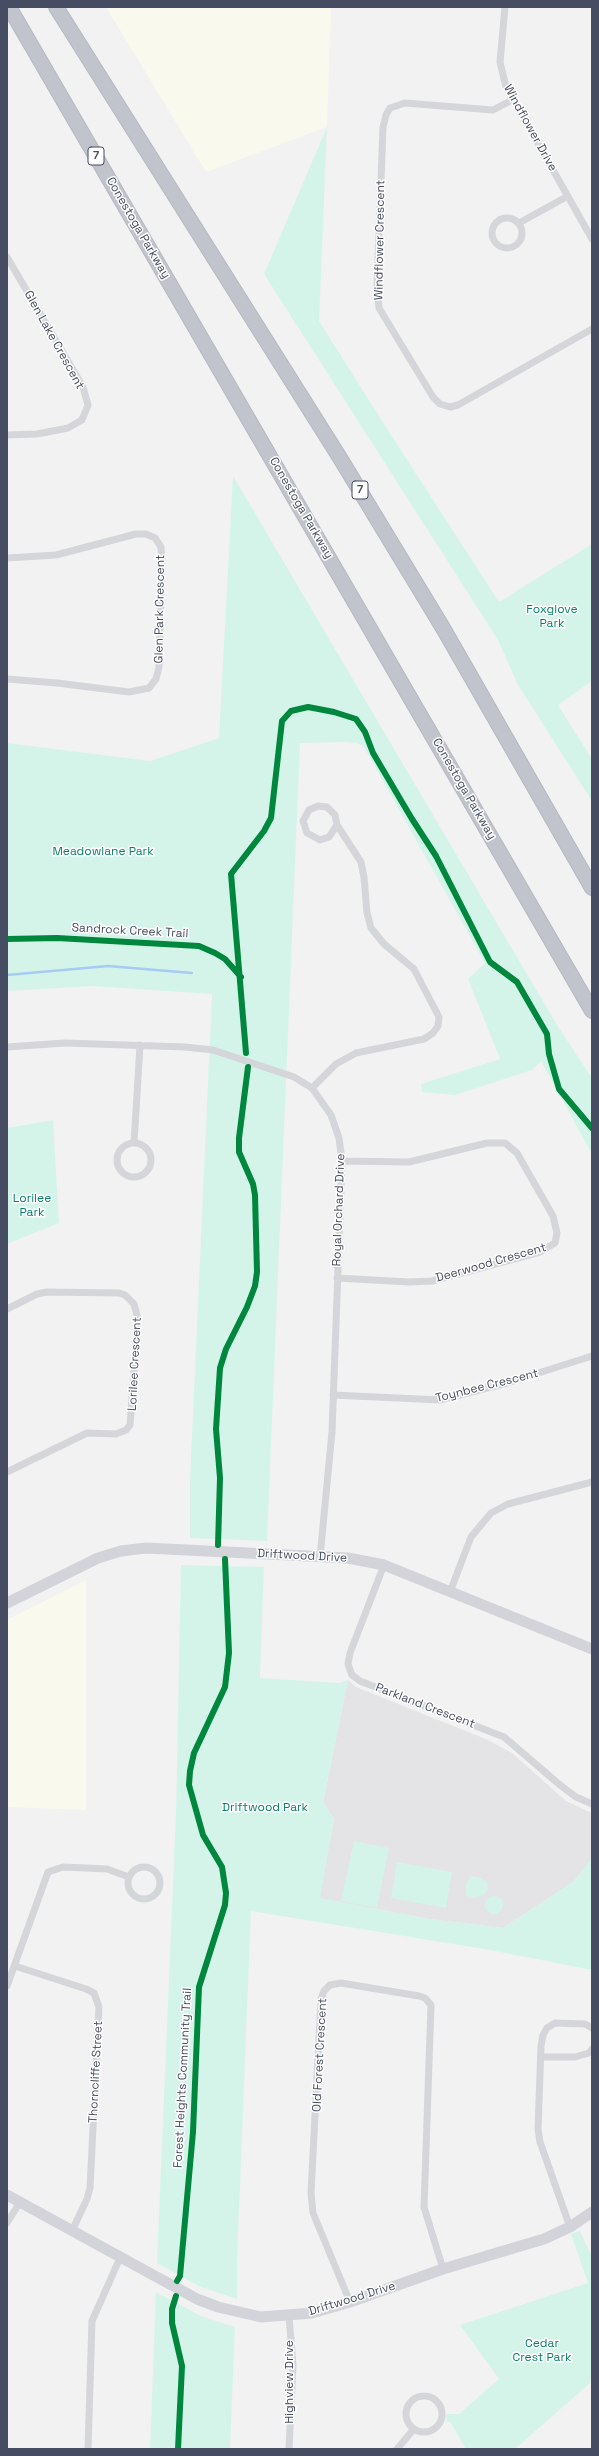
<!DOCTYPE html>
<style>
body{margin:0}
#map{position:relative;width:599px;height:2456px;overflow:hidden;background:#f2f2f2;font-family:"Space Grotesk",sans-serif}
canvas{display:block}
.frame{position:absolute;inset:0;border:8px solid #464c61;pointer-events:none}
</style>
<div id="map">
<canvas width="599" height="2456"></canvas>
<div class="frame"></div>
</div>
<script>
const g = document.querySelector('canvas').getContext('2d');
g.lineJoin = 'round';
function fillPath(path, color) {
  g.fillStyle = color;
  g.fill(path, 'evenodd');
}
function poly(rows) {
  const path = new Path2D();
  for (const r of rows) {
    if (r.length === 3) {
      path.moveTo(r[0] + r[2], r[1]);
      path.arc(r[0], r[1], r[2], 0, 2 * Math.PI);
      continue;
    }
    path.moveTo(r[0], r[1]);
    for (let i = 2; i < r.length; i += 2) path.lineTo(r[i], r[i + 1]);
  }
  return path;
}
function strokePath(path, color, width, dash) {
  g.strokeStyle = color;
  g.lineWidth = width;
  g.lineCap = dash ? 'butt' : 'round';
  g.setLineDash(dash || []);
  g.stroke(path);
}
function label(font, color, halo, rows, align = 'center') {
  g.font = font + ' "Space Grotesk",sans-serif';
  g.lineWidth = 3;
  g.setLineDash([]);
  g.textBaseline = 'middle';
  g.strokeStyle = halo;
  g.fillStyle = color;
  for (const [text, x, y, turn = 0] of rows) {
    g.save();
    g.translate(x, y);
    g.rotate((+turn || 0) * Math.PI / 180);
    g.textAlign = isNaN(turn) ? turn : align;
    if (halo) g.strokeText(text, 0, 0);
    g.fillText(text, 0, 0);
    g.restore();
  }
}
const commercial = poly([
 [106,7,331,7,327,127,206,172],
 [86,1580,86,1810,7,1807,7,1620]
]);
const education = poly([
 [348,1680,356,1687,488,1740,512,1753,566,1801,592,1813,592,1859,573,1882,503,1928,429,1919,319,1898,334,1819,323,1802]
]);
const green = poly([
 [327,127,319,321,391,435,499,602,592,544,592,681,558,705,592,759,592,801,518,685,498,640,264,274],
 [233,476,557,1025,592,1078,592,1154,541,1061,532,1070,455,1095,422,1092,421,1084,500,1059,468,979,485,963,364,747,357,743,346,742,300,743,267,1541,190,1538,190,1479,212,994,92,986,7,991,7,743,150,761,219,738],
 [53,1120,59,1223,7,1244,7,1128],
 [181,1565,264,1567,260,1678,340,1683,348,1680,323,1802,334,1819,320,1898,429,1919,503,1928,573,1882,592,1859,592,1970,490,1950,251,1911,237,2261,237,2299,201,2287,157,2263,176,1813],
 [354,1841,389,1848,377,1908,341,1901],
 [397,1862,452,1872,446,1908,391,1898],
 [470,1876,478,1877,487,1882,488,1890,484,1895,473,1898,466,1895,466,1885],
 [494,1905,9],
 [580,2231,592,2257,592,2372,590,2383,515,2449,466,2449,451,2423,446,2421,447,2414,459,2414,499,2379,460,2325,588,2283,571,2234],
 [156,2292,201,2316,235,2327,230,2449,150,2449]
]);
const stream = poly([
 [7,975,108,966,192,973]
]);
const street = poly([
 [505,7,500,62,506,87,592,239],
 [512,100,493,110,405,103,390,108,386,115,383,127,377,287,379,308,433,397,440,404,450,407,458,405,592,329],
 [507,233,15],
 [519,223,568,196],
 [7,257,83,387,88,405,82,420,68,428,37,434,7,435],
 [7,558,56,555,136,534,146,534,155,538,161,547,162,563,159,667,156,679,149,688,129,692,57,683,7,679],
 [7,1047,65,1043,185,1047,213,1050,294,1077,312,1088,331,1115,339,1138,342,1161,332,1432,320,1557],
 [312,1088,336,1064,356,1053,424,1039,433,1033,438,1026,439,1017,414,969,384,944,371,928,367,913,364,877,361,862,337,825,335,815,327,807,318,806,309,810,303,821,307,833,320,840,329,837,337,825],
 [134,1160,17],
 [134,1143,140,1045],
 [337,1278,409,1282,432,1281,540,1252,555,1243,557,1233,553,1216,517,1153,505,1143,487,1143,409,1162,342,1161],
 [7,1309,37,1294,47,1292,119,1293,125,1295,134,1304,138,1319,130,1425,126,1430,116,1434,87,1433,7,1472],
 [333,1395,440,1400,507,1383,592,1356],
 [384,1565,350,1653,348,1664,352,1675,360,1681,504,1737,560,1785,576,1797,592,1804],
 [450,1592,471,1537,491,1513,508,1504,592,1482],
 [144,1883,16],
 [15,1966,86,1989,94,1993,99,2007,90,2188,87,2199,72,2231],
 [7,1986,48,1872,63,1867,107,1869,129,1877],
 [541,2057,575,2057,589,2053,592,2049],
 [7,2223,20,2202],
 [570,2227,540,2142,538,2129,541,2046,543,2035,547,2028,555,2023,585,2024,592,2028],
 [350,2302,313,2213,311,2193,321,1999,324,1991,330,1985,341,1983,419,1996,425,1998,431,2005,424,2207,443,2269],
 [424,2414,18],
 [88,2449,92,2321,120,2258],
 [289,2449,293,2365,289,2316],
 [397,2449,414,2429]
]);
const secondary = poly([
 [7,1603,98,1558,121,1551,146,1548,348,1558,384,1565,592,1649],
 [7,2195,197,2299,218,2307,261,2317,312,2313,350,2302,443,2269,544,2239,570,2227,592,2212]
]);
const highway = poly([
 [9,7,592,1011],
 [56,7,340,458,443,628,592,888]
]);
const cycleway = poly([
 [7,939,57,938,199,946,215,953,225,959,241,977],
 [246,1053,231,874,264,831,271,818,282,721,291,711,308,707,334,712,356,719,365,732,373,753,412,819,436,856,490,962,517,982,547,1034,549,1054,559,1089,592,1128],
 [218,1545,220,1478,216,1429,220,1368,226,1349,247,1307,255,1286,257,1272,255,1195,253,1184,239,1152,239,1138,248,1067],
 [177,2281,180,2276,193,2132,199,1987,225,1905,226,1893,222,1867,203,1835,189,1785,190,1771,194,1753,225,1687,229,1653,225,1559],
 [176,2296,172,2309,172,2323,182,2366,178,2449]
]);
const shields = [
 [96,156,16],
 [360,490,16]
];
const shieldNames = [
 ["7",96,156],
 ["7",360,490]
];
const streetNames = [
 ["Windflower Drive",530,128,61],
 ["Conestoga Parkway",138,228,60],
 ["Windflower Crescent",380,240,-89],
 ["Glen Lake Crescent",54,340,61],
 ["Conestoga Parkway",301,508,60],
 ["Glen Park Crescent",160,609,-89],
 ["Conestoga Parkway",464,789,60],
 ["Sandrock Creek Trail",130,931,3],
 ["Royal Orchard Drive",339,1210,-88],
 ["Deerwood Crescent",491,1263,-16],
 ["Lorilee Crescent",135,1364,-87],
 ["Toynbee Crescent",487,1386,-14],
 ["Driftwood Drive",302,1556,3],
 ["Parkland Crescent",425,1706,21],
 ["Old Forest Crescent",320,2055,-87],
 ["Thorncliffe Street",96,2072,-87],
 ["Forest Heights Community Trail",183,2078,-87],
 ["Driftwood Drive",352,2299,-17],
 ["Highview Drive",290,2382,-90]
];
const parkNames = [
 ["Foxglove",552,610],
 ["Park",552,624],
 ["Meadowlane Park",103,852],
 ["Lorilee",32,1199],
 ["Park",32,1213],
 ["Driftwood Park",265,1808],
 ["Cedar",542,2344],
 ["Crest Park",542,2358]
];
fillPath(commercial, '#f9f9ee');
fillPath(education, '#e4e3e5');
fillPath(green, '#d4f4ea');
strokePath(stream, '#a5ccf5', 2.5);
strokePath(highway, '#b6b8c2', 16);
strokePath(street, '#d4d6da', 7);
strokePath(secondary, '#d3d4d9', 11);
strokePath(highway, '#c2c4cd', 14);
strokePath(cycleway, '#00873e', 6);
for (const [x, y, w] of shields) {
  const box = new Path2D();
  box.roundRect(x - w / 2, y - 9, w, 18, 3);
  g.fillStyle = '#fff';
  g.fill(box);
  strokePath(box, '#464c61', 1);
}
label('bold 11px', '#464c61', null, shieldNames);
label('12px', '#464c61', '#fff', streetNames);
label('12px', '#0c816a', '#fff', parkNames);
</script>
